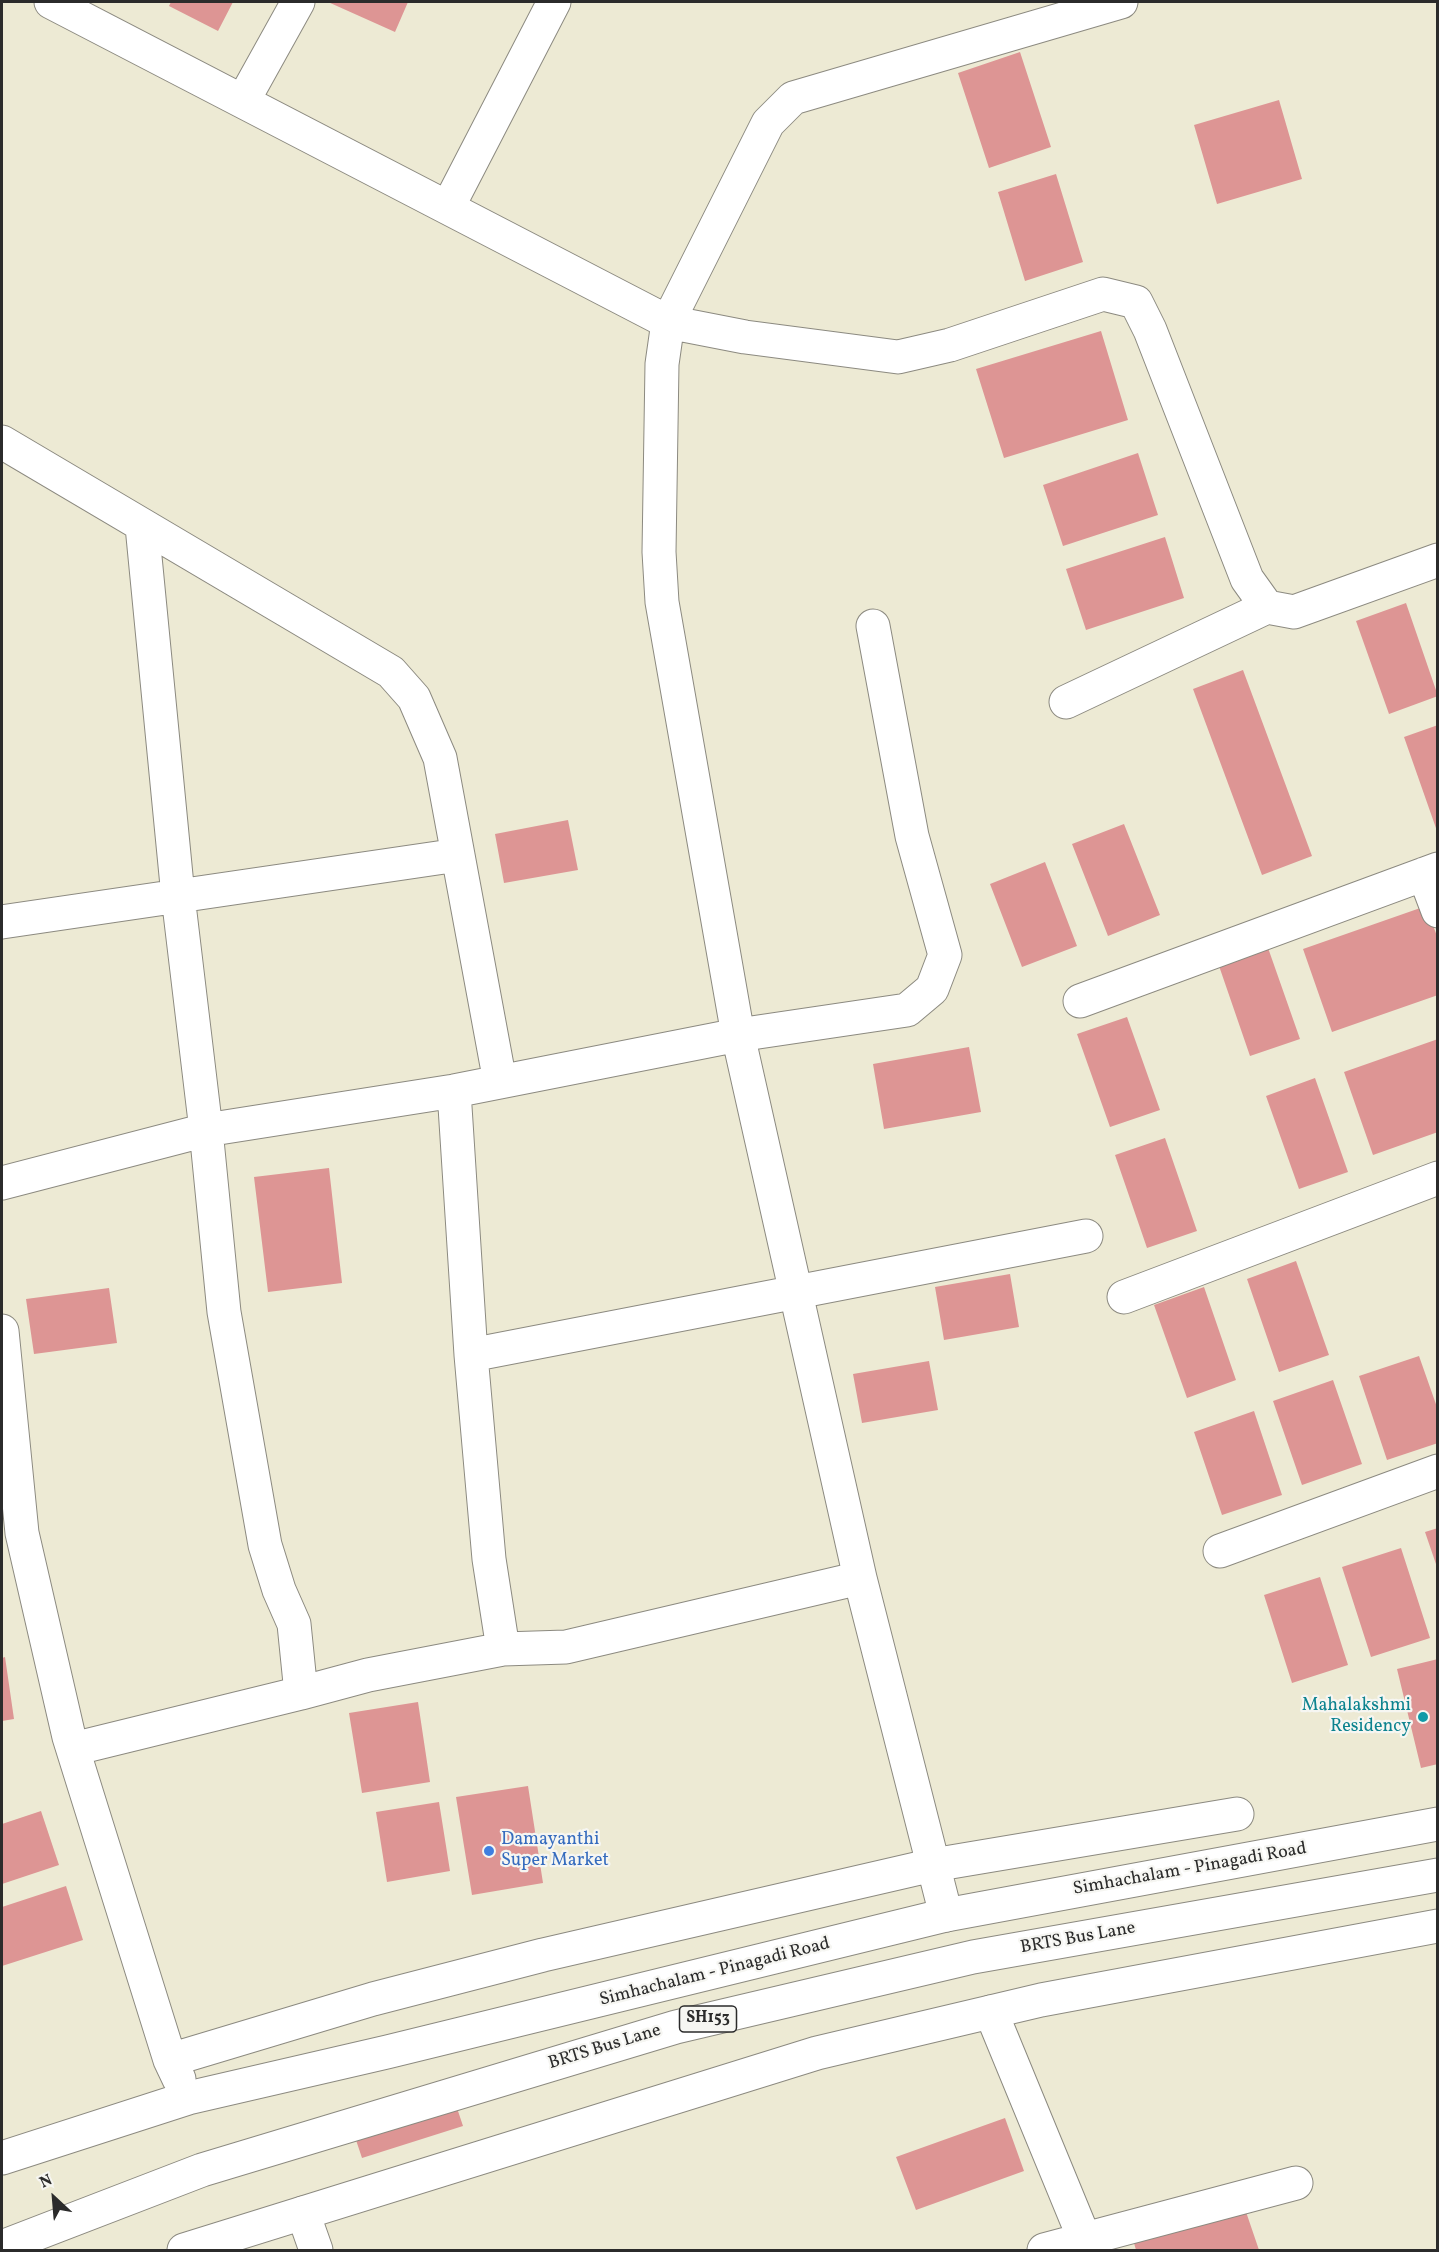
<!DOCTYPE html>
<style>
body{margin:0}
#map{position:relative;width:1439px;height:2252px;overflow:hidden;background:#edead4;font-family:Vollkorn,serif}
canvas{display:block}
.frame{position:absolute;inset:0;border:3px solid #2b2b2b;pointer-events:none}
.north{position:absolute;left:24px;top:2168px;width:60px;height:60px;-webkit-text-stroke:4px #f6f6f2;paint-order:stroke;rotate:334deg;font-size:16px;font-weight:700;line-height:24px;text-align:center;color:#2b2b2b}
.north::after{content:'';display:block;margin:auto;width:21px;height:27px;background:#2b2b2b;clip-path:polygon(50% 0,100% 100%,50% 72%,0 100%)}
</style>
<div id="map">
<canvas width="1439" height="2252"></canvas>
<div class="frame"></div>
<div class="north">N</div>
</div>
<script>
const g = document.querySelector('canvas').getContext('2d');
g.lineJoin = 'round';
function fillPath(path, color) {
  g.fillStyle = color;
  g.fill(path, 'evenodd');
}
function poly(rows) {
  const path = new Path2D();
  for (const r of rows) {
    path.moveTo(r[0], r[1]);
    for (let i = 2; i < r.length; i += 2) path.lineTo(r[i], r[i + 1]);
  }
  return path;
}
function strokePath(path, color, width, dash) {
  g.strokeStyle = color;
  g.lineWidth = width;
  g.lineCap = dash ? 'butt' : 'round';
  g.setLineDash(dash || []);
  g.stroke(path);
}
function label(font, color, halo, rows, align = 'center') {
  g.font = font + ' Vollkorn,serif';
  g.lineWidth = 4.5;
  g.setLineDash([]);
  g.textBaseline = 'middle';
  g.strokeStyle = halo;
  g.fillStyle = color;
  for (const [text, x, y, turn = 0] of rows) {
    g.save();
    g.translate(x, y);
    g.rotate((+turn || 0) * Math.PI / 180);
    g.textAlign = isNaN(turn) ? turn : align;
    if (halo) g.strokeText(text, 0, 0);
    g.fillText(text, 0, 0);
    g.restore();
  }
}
const building = poly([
 [171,2,233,2,218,31,169,6],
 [328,2,408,2,395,32],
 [1020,52,1051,147,989,168,958,73],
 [1279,100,1302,179,1217,204,1194,125],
 [1056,174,1083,262,1025,281,998,192],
 [1101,331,1128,420,1004,458,976,369],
 [1138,453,1158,515,1063,546,1043,485],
 [1165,537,1184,598,1086,630,1066,569],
 [1406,603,1438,696,1389,714,1356,621],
 [1243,670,1312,856,1262,875,1193,689],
 [1438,725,1438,831,1437,831,1404,737],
 [568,820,578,870,504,883,495,834],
 [1124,824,1160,915,1108,936,1072,844],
 [1045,862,1077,946,1022,967,990,884],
 [1426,906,1438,939,1438,995,1332,1032,1303,949],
 [1267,945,1300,1039,1250,1056,1218,963],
 [1127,1017,1160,1110,1110,1127,1077,1034],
 [1438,1039,1438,1132,1373,1155,1344,1072],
 [969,1047,981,1112,884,1129,873,1064],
 [1315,1078,1348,1172,1299,1189,1266,1096],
 [1165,1138,1197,1231,1147,1248,1115,1155],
 [329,1168,342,1283,268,1292,254,1177],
 [1296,1261,1329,1355,1279,1372,1247,1279],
 [1010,1274,1019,1327,944,1340,935,1287],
 [1204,1287,1236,1380,1187,1398,1154,1305],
 [109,1288,117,1343,34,1354,26,1299],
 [1419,1356,1438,1410,1438,1443,1387,1460,1359,1376],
 [929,1361,938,1410,862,1423,853,1374],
 [1333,1380,1362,1464,1302,1485,1273,1401],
 [1254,1411,1282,1495,1222,1515,1194,1432],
 [1438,1528,1438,1567,1437,1567,1425,1532],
 [1401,1548,1430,1638,1371,1657,1342,1567],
 [1320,1577,1348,1665,1292,1683,1264,1595],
 [5,1657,14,1719,2,1721,2,1658],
 [1438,1659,1438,1764,1421,1768,1397,1669],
 [418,1702,430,1782,362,1793,349,1713],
 [528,1786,543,1883,472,1895,456,1797],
 [439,1802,450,1871,387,1882,376,1812],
 [41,1811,59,1865,2,1884,2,1824],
 [66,1886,83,1940,2,1966,2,1907],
 [456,2105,463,2126,362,2158,355,2137],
 [1005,2118,1024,2171,916,2210,896,2157],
 [1244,2206,1259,2250,1136,2250,1134,2243]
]);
const minor = poly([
 [51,2,668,322,745,337,898,357,950,345,1103,294,1136,302,1150,330,1247,579,1267,607,1294,612,1438,560],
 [243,101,298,2],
 [448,207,554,2],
 [2,442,391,672,414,698,440,758,500,1082],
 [142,526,178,896,206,1130,224,1312,265,1545,279,1590,294,1624,301,1693,368,1675,503,1649],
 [1066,702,1267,607],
 [1424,874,1438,911],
 [2,922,458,855],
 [1080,1001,1438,869],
 [454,1091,471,1355,489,1559,503,1649,566,1647,860,1578],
 [2,1183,206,1130,454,1091,738,1035,907,1010,932,989,945,955,912,836,873,626],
 [1124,1297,1438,1178],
 [2,1331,22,1533,69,1737,170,2060,179,2079],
 [471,1355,1086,1236],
 [1220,1551,1438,1471],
 [73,1749,301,1693],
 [946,1915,860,1578,738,1035,662,602,659,552,662,364,668,322,768,123,793,98,1121,2],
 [991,2012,1089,2250],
 [170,2060,373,1999,543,1955,933,1865,1237,1814],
 [303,2213,316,2250],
 [1044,2250,1296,2183]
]);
const major = poly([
 [2,2158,188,2098,387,2052,946,1915,1438,1824],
 [2,2247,202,2170,676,2027,973,1957,1438,1875],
 [184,2250,817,2053,1041,2000,1438,1926]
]);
const markers = [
 [1423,1717,6,"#0f9aa8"],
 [489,1851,6,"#3f7fe0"]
];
const shields = [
 [708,2019,57]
];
const shieldNames = [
 ["SH153",708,2019]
];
const cultureNames = [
 ["Mahalakshmi",1411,1707],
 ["Residency",1411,1728]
];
const shopNames = [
 ["Damayanthi",501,1841],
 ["Super Market",501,1862]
];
const streetNames = [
 ["Simhachalam - Pinagadi Road",1190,1870,-10],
 ["BRTS Bus Lane",1078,1939,-10],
 ["Simhachalam - Pinagadi Road",715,1973,-14],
 ["BRTS Bus Lane",605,2048,-17]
];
fillPath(building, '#dd9594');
strokePath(minor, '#8c8a80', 35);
strokePath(major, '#8c8a80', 35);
strokePath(minor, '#fff', 33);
strokePath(major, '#fff', 33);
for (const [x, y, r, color] of markers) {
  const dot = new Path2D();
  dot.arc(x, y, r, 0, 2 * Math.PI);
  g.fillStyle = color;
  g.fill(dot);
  strokePath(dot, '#f6f6f2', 2);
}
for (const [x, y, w] of shields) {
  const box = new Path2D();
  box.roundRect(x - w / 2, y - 13, w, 26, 4.5);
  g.fillStyle = '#f6f6f2';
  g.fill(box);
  strokePath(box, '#2b2b2b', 1.5);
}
label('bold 16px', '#2b2b2b', null, shieldNames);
label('18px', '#0d838f', '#f6f6f2', cultureNames, 'right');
label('18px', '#366cbe', '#f6f6f2', shopNames, 'left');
label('18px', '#2b2b2b', '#f6f6f2', streetNames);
</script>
